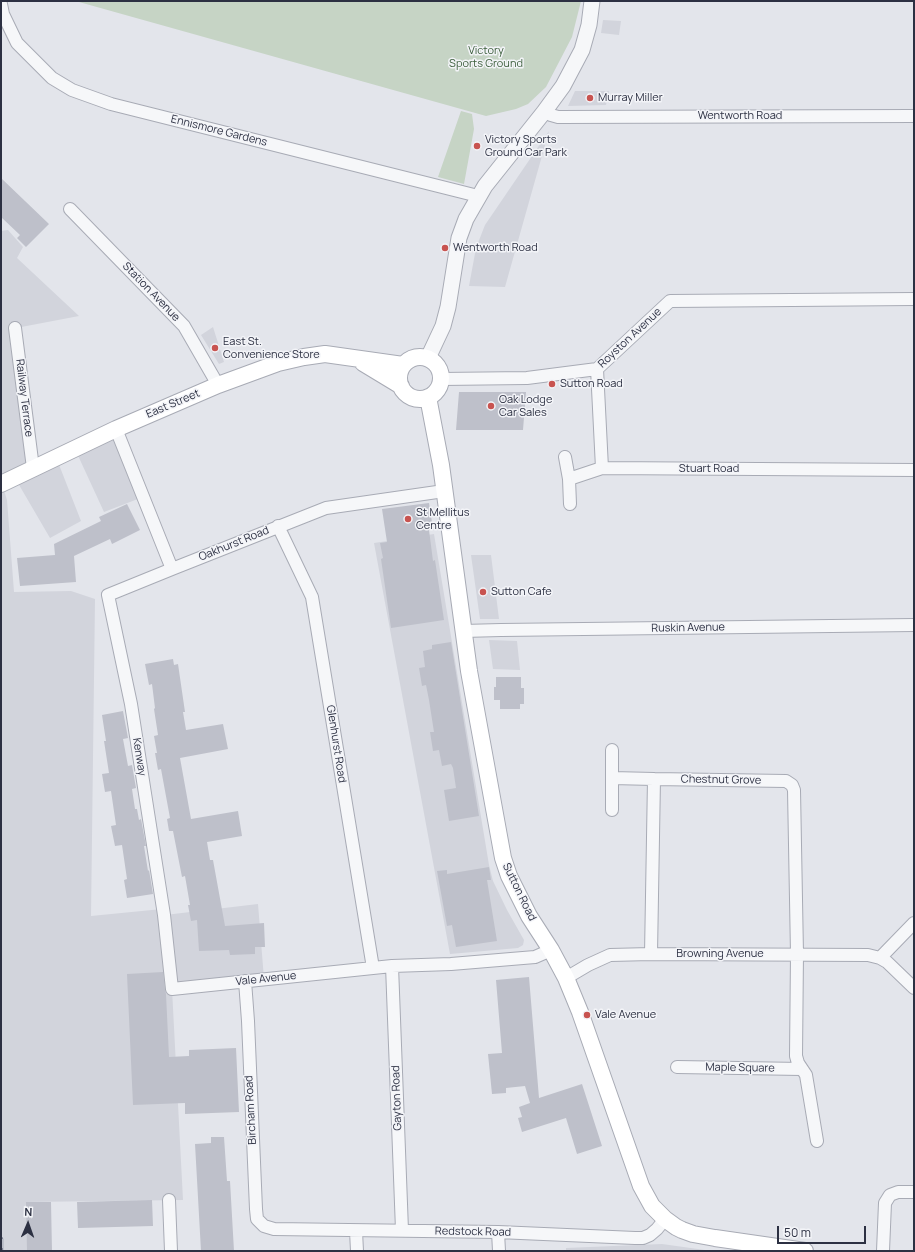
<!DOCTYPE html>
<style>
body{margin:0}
#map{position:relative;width:915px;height:1252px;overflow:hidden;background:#e3e5eb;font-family:Manrope,sans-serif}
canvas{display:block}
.frame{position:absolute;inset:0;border:2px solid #2c3042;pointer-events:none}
.north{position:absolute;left:8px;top:1204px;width:40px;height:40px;-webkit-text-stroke:3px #f3f4f8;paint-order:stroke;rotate:2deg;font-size:11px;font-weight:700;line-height:16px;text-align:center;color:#2c3042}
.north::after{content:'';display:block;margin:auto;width:14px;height:18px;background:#2c3042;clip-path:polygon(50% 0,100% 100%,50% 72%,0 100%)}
.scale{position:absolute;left:777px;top:1226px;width:89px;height:18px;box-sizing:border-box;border:2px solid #2c3042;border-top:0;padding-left:5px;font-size:12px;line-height:14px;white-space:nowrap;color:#2c3042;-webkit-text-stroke:3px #f3f4f8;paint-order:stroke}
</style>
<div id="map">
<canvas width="915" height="1252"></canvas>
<div class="frame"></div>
<div class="north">N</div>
<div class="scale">50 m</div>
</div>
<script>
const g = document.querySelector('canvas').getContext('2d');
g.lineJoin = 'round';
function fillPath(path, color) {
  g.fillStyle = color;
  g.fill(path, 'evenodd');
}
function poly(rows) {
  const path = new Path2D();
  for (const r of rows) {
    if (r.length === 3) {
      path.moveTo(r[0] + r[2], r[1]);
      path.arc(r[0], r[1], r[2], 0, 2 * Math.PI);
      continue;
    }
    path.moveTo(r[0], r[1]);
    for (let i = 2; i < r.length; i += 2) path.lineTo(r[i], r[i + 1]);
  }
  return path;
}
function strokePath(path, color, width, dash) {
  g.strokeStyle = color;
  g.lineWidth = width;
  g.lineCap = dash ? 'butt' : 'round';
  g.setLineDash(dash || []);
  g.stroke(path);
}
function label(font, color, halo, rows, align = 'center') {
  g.font = font + ' Manrope,sans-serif';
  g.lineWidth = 3;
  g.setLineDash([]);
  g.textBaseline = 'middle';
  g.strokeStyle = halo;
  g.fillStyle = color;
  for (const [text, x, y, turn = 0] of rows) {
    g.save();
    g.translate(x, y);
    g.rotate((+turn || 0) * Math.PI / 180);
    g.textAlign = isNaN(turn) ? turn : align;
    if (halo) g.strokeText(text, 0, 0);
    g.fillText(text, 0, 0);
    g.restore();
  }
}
const built = poly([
 [603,20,621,21,619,35,601,33],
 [575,91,609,91,606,105,568,106],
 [549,131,505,287,469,286,476,248,485,225],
 [8,230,23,247,17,258,79,316,16,328,33,468,56,457,81,521,50,538,15,478,2,484,7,500,14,592,71,591,95,599,91,916,162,909,165,915,258,904,264,979,172,989,183,1200,27,1202,27,1251,1,1251,1,231],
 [213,327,224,362,219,364,201,335],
 [116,429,143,497,104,512,75,449],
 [434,534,489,865,493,881,507,910,524,940,523,945,518,948,450,954,374,543],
 [471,555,491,555,499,619,480,619],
 [489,640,517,641,520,670,493,669],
 [662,1244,712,1251,566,1251,566,1248]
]);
const green = poly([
 [79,1,581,1,572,37,546,87,528,104,516,109,486,116,79,2],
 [461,111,472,114,474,129,464,184,438,177]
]);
const building = poly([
 [1,178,49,224,26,247,17,238,20,235,1,217],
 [459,392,526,392,523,430,456,430],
 [429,503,433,529,429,530,433,561,435,560,444,620,391,628,381,559,383,558,380,543,387,542,382,509],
 [127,504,140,530,112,544,110,539,74,556,76,582,20,586,17,558,55,555,54,544,101,521,99,517],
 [451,642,479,816,449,821,444,790,456,788,453,768,451,764,442,766,439,750,433,751,430,732,434,732,429,700,426,685,422,686,419,668,425,667,423,651,432,649,432,645],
 [173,659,174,665,178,664,185,712,183,712,186,730,223,724,228,749,180,758,191,819,238,811,242,836,207,842,210,860,213,860,225,926,264,923,265,947,255,947,255,954,230,955,229,950,199,951,197,920,191,921,188,905,190,905,185,876,182,877,173,831,169,831,167,819,170,818,161,769,158,770,155,753,157,753,154,736,158,735,154,709,155,708,152,684,149,685,145,664],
 [496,677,521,677,521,688,524,688,524,704,520,704,520,709,500,709,500,700,494,700,494,687,496,687],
 [123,711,128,738,123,739,128,766,132,765,136,788,132,789,135,809,137,809,139,820,141,819,146,846,144,846,148,871,149,870,153,894,127,898,124,880,127,879,122,845,115,846,111,826,116,825,111,791,105,792,102,774,109,773,104,741,106,741,102,715],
 [489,867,491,880,487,880,497,941,456,947,452,925,447,926,437,871,447,870,447,874],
 [163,972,165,990,166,994,169,1057,189,1056,189,1050,236,1048,239,1112,185,1114,185,1103,133,1105,127,974],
 [529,977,539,1098,582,1084,602,1146,577,1154,566,1118,522,1132,518,1118,522,1117,519,1107,530,1103,525,1086,506,1088,506,1093,492,1094,488,1054,502,1053,496,980],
 [211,1137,224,1137,227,1181,230,1181,234,1251,201,1251,195,1144,211,1143],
 [152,1200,153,1226,78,1228,77,1202],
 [26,1202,51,1202,52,1251,27,1251]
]);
const minor = poly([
 [1,4,3,14,17,43,52,78,72,90,111,104,478,196],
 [544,112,551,115,558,117,914,116],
 [70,209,184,326,218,385],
 [15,328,33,468],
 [597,369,602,468,914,470],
 [441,379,527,378,597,369,670,301,914,299],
 [116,429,172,569,326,508,444,491],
 [565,457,569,479,570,504],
 [569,479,602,468],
 [278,526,312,597,373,968],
 [172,569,108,595,131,704,164,915,172,989,392,966,451,964,535,957,551,950],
 [463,631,501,630,914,625],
 [612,778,654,779],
 [612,810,612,750],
 [651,954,654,779,786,781,792,785,794,790,797,954,796,1056,798,1063,802,1069,677,1067],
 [880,958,887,962,914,988],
 [392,966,402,1230],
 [566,978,588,965,610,955,651,954,868,955,880,958,914,923],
 [245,981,248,1021,256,1209,257,1219,264,1226,274,1229,498,1232,635,1238,643,1238,650,1235,657,1229,665,1219],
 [802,1069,806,1075,817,1141],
 [169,1200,171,1251],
 [356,1231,357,1251],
 [498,1232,499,1251],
 [883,1251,885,1203,890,1195,898,1192,914,1192]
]);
const tertiary = poly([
 [428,358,443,326,448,307,459,238,466,219,485,186,544,112,563,86,582,50,589,25,592,1]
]);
const secondary = poly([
 [420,378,21],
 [363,363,401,386],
 [428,397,441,465,469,671,503,858,509,876,529,916,551,950,566,978,580,1012,641,1186,652,1206,665,1219,676,1227,682,1230,693,1234,715,1238,805,1251],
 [1,484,116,429,218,385,278,363,304,357,325,354,403,365]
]);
const rail = poly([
 [1,1239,1,1251]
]);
const markers = [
 [590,98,4,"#c85350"],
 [477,146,4,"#c85350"],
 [445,248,4,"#c85350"],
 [215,348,4,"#c85350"],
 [552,384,4,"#c85350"],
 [491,406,4,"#c85350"],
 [408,519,4,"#c85350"],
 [483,592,4,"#c85350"],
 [587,1015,4,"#c85350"]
];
const parkNames = [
 ["Victory",486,51],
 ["Sports Ground",486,64]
];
const poiNames = [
 ["Murray Miller",598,98],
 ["Victory Sports",485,140],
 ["Ground Car Park",485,153],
 ["Wentworth Road",453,248],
 ["East St.",223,342],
 ["Convenience Store",223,355],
 ["Sutton Road",560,384],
 ["Oak Lodge",499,400],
 ["Car Sales",499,413],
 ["St Mellitus",416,513],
 ["Centre",416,526],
 ["Sutton Cafe",491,592],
 ["Vale Avenue",595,1015]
];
const streetNames = [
 ["Wentworth Road",740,116],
 ["Ennismore Gardens",219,131,14],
 ["Station Avenue",151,292,46],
 ["Royston Avenue",630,338,-43],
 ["Railway Terrace",24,398,83],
 ["East Street",173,404,-23],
 ["Stuart Road",709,469],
 ["Oakhurst Road",234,544,-22],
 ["Ruskin Avenue",688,628,-1],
 ["Glenhurst Road",336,744,81],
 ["Kenway",139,757,81],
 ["Chestnut Grove",721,780,1],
 ["Sutton Road",519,892,64],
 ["Browning Avenue",720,954],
 ["Vale Avenue",266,979,-6],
 ["Maple Square",740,1068,1],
 ["Gayton Road",397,1098,-92],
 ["Bircham Road",251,1110,-93],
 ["Redstock Road",473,1232,1]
];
fillPath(built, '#d2d4dc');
fillPath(green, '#c6d4c5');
fillPath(building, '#bec0ca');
strokePath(minor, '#a8abb5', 14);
strokePath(tertiary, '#a8abb5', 17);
strokePath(secondary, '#a8abb5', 18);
strokePath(minor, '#f6f7f9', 12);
strokePath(tertiary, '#f6f7f9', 15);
strokePath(secondary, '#fff', 16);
strokePath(rail, '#7e8294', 4.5);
strokePath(rail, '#f3f4f8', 3, [9]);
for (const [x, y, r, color] of markers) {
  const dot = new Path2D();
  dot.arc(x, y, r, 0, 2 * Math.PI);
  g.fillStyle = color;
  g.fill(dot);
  strokePath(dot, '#f3f4f8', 1.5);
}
label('11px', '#3a5d3a', '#f3f4f8', parkNames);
label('11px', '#2c3042', '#f3f4f8', poiNames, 'left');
label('11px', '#2c3042', '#f3f4f8', streetNames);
</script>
